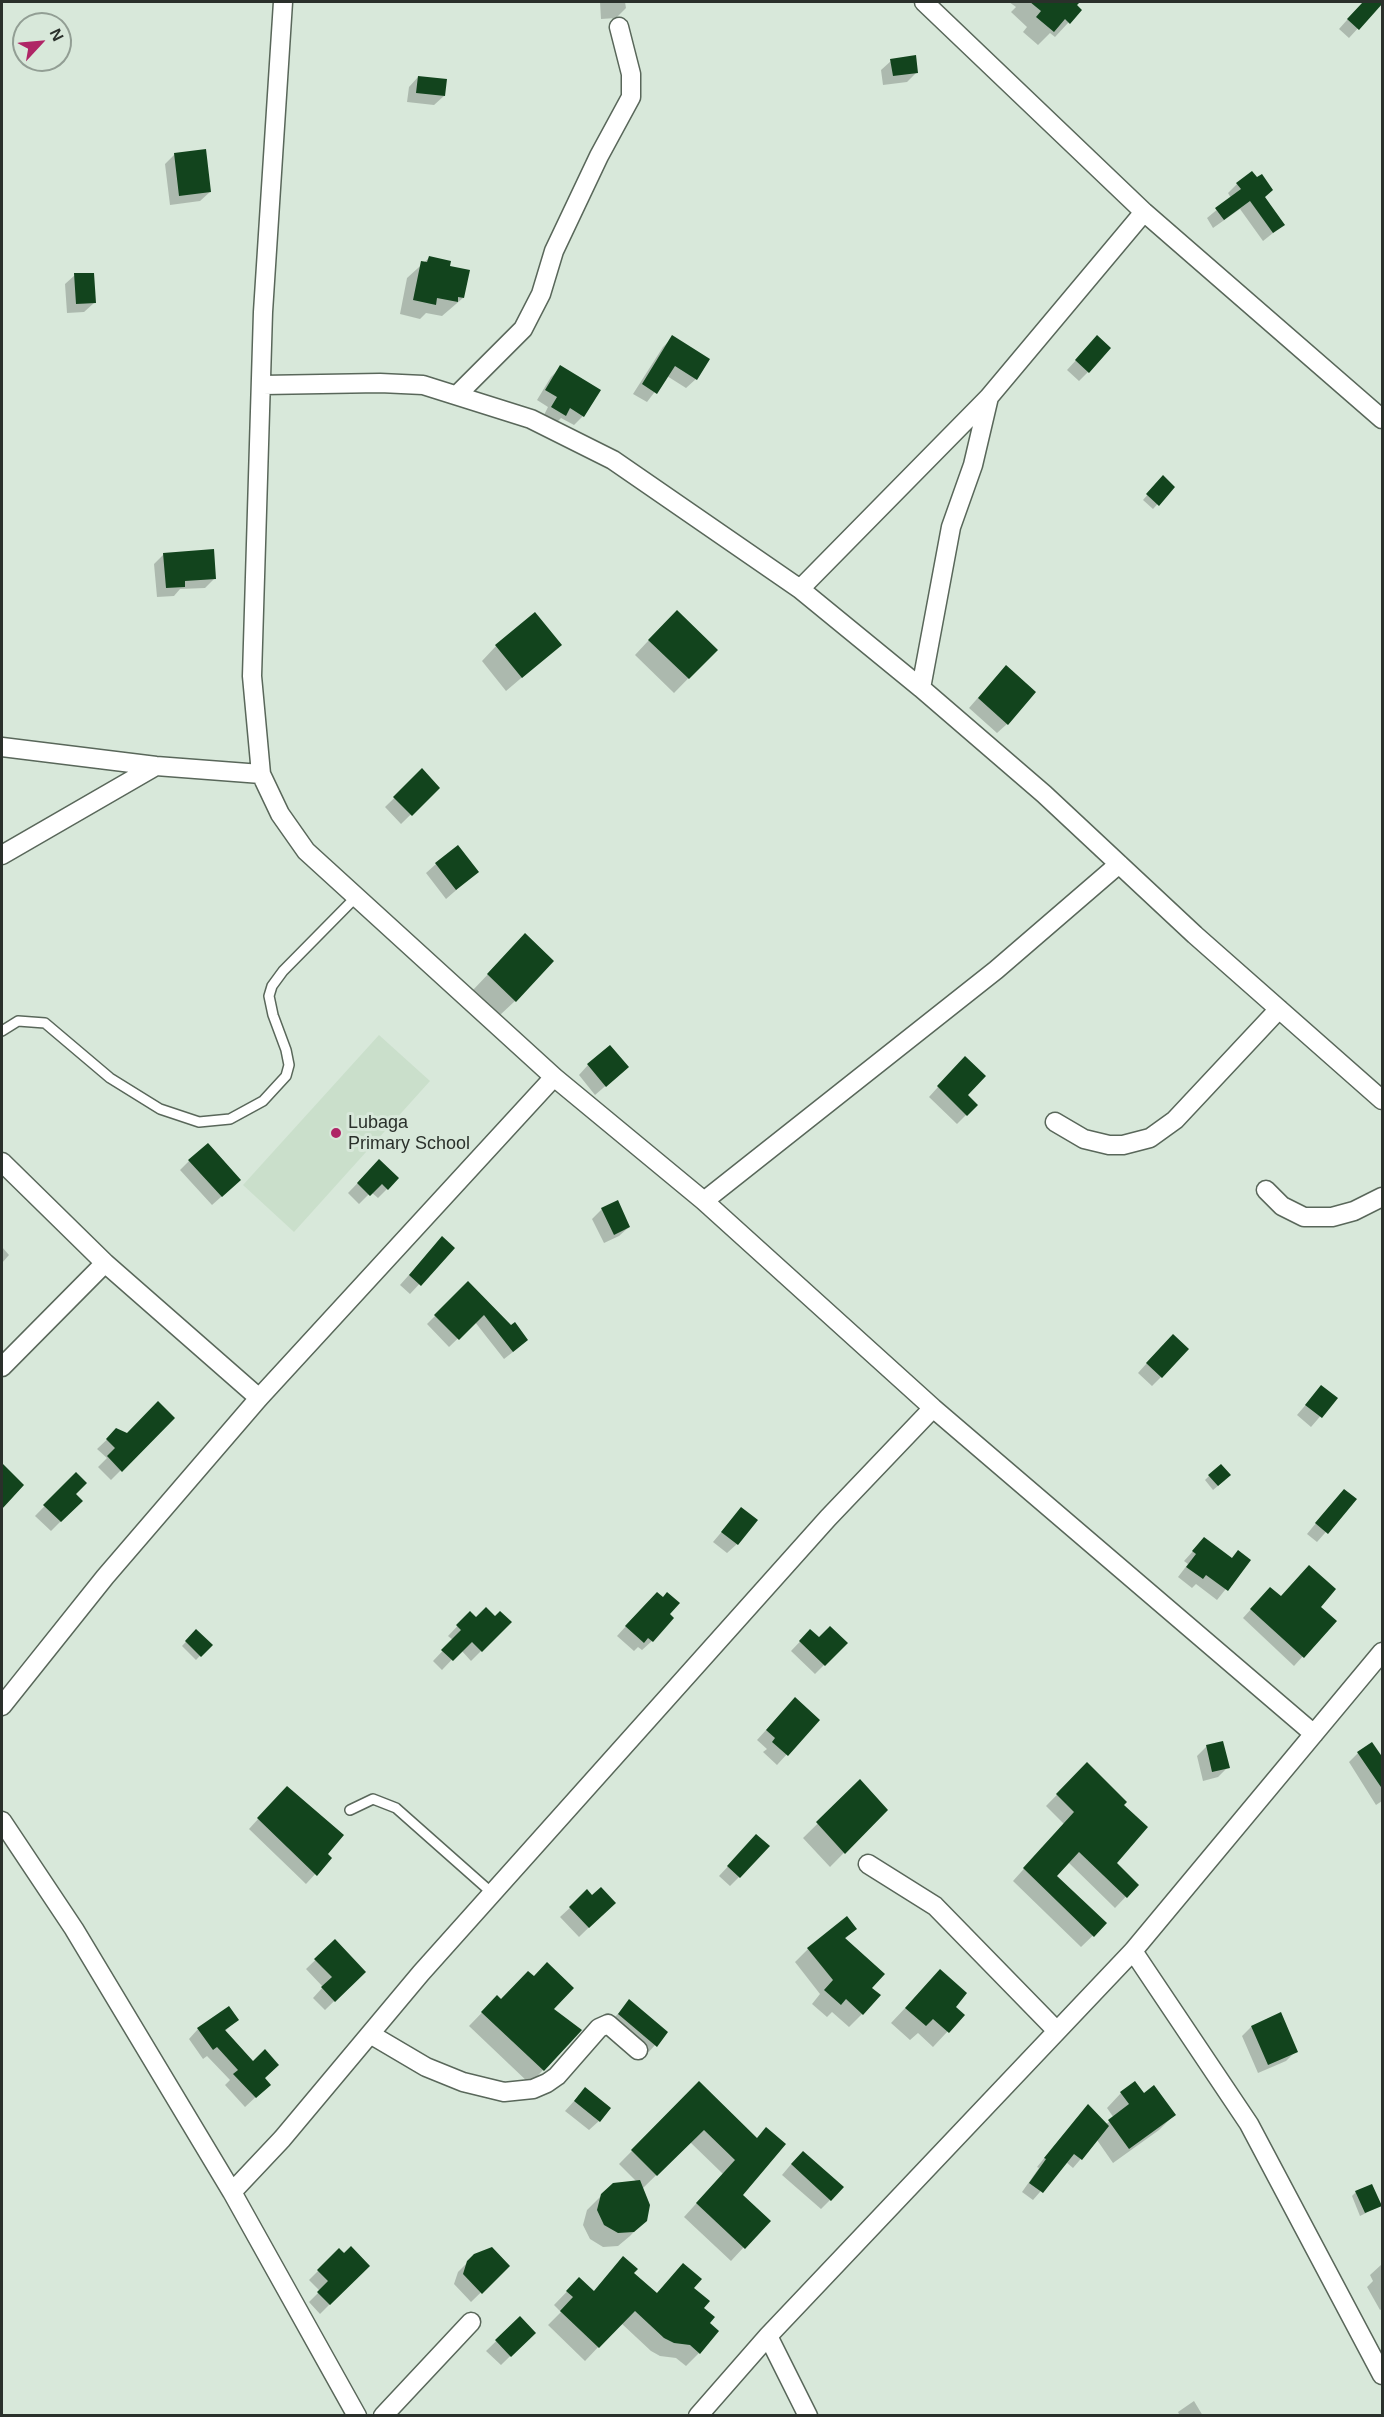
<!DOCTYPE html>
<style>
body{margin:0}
#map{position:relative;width:1384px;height:2417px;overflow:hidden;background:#d8e8da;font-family:Helvetica,sans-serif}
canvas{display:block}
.frame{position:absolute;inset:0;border:3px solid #2a302b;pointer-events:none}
.north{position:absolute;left:12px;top:12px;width:60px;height:60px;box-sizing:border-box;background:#d8e8da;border:2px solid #929e94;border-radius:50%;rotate:64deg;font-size:16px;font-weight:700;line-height:24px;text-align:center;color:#2a302b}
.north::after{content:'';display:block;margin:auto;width:21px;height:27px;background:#af2566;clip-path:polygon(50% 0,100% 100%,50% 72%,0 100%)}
</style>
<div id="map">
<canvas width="1384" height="2417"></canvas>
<div class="frame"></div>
<div class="north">N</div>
</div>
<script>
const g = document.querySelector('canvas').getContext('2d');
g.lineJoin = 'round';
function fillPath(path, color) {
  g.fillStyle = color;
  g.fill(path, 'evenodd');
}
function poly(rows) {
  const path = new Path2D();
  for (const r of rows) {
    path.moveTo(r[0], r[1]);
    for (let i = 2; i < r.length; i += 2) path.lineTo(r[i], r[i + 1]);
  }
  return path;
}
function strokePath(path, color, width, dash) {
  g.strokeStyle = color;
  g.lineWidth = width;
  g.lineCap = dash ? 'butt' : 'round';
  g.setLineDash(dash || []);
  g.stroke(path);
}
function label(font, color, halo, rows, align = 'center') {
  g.font = font + ' Helvetica,sans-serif';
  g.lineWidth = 6;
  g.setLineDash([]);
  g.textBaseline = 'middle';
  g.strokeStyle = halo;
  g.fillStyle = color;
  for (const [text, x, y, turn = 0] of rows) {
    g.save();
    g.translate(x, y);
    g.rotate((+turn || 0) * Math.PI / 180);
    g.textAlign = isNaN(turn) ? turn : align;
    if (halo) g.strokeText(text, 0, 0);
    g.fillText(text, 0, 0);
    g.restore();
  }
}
const built = poly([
 [379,1035,430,1081,294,1232,243,1185]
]);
const shadow = poly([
 [600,2,625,2,626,8,616,18,601,19],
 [1009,2,1070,2,1080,10,1055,37,1050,33,1038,45,1023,32,1027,27,1011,12,1016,7],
 [1363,2,1382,2,1349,38,1339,29],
 [891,61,917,72,907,82,883,85,881,70],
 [418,77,444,96,434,105,407,102,409,87],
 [175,154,210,192,200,201,170,205,165,164],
 [1237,184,1264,198,1283,225,1263,241,1240,209,1213,228,1207,218,1231,198,1228,193],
 [429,258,463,298,442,316,426,313,420,319,400,314,407,278],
 [75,275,94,303,84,312,67,313,65,284],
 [673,337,696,379,686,388,667,376,647,402,633,394,663,347],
 [1088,347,1088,372,1079,381,1067,370],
 [561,367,583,416,574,425,561,418,555,424,543,417,548,407,537,400,551,377],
 [1163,477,1173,487,1153,509,1143,500],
 [164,554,215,578,205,588,180,589,174,596,157,597,154,564],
 [662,626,716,650,674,693,635,655],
 [560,645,506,691,482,661,496,646],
 [997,676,1007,724,997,733,969,708],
 [422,771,438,788,401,824,385,807],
 [436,864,477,872,446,899,426,873],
 [511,950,515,1001,500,1015,473,990],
 [588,1065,617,1076,595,1095,579,1075],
 [956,1067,966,1095,976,1105,957,1124,929,1097],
 [189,1161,230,1189,212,1205,180,1170],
 [379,1161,397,1179,378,1198,371,1192,359,1204,348,1193],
 [602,1209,629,1227,619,1236,604,1243,592,1219],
 [2,1247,9,1255,2,1263],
 [433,1248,453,1248,410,1294,400,1285],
 [468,1283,511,1327,518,1348,504,1359,475,1322,449,1347,427,1324],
 [1163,1345,1161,1377,1152,1386,1138,1373],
 [1321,1387,1336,1398,1311,1427,1297,1415],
 [173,1418,111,1480,98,1467,107,1458,97,1449,117,1430,127,1435],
 [2,1465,22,1485,2,1507],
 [76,1474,74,1494,81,1501,51,1531,35,1516],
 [1209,1476,1225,1480,1213,1490,1205,1480],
 [1355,1499,1317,1542,1307,1534,1335,1500],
 [741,1509,737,1544,727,1553,713,1542],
 [1204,1539,1231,1559,1238,1552,1249,1560,1217,1600,1196,1584,1192,1588,1178,1577,1188,1564,1184,1561],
 [1262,1597,1280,1598,1335,1621,1294,1666,1243,1618],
 [647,1603,652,1641,642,1650,638,1647,634,1651,617,1636],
 [470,1613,476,1619,495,1618,510,1622,471,1661,461,1650,442,1670,433,1661,453,1640,448,1636],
 [196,1631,210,1645,196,1660,182,1646],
 [810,1631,819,1639,846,1643,815,1674,791,1651],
 [786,1708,818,1720,777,1765,763,1752,767,1749,757,1740],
 [1207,1746,1228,1767,1218,1777,1203,1781,1197,1756],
 [1358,1753,1382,1761,1382,1801,1376,1805,1349,1762],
 [1087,1764,1115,1863,1137,1885,1115,1908,1068,1862,1055,1876,1105,1924,1081,1947,1013,1881,1064,1824,1046,1806],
 [860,1782,886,1810,830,1867,803,1838],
 [278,1797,330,1858,306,1884,249,1829],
 [747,1846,739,1877,730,1886,719,1876],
 [587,1892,592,1898,614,1903,579,1937,560,1917],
 [855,1929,844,1940,870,1988,862,2014,849,2027,832,2012,827,2017,812,2004,820,1994,795,1962,808,1949],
 [335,1941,364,1972,325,2010,313,1998,323,1987,306,1969],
 [940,1971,954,2007,963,2015,933,2047,918,2033,910,2040,891,2023],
 [497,1997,501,2001,552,2009,580,2030,530,2084,469,2026],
 [629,2001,666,2033,646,2055,609,2024],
 [237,2020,224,2032,263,2079,259,2094,245,2107,225,2085,230,2080,207,2056,203,2059,189,2039,198,2029],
 [1251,2027,1296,2051,1286,2061,1258,2073,1242,2036],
 [699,2083,757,2139,741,2195,768,2221,731,2261,684,2217,723,2174,690,2142,642,2189,645,2220,630,2236,618,2246,603,2247,590,2239,583,2225,587,2210,602,2195,637,2182,619,2164],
 [585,2089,599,2121,589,2130,565,2111],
 [1121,2093,1143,2095,1174,2115,1159,2130,1113,2163,1097,2140,1073,2168,1066,2162,1033,2200,1022,2192,1039,2168,1037,2167,1087,2106,1106,2124,1114,2118,1107,2108],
 [793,2162,830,2200,821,2209,782,2175],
 [1356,2192,1380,2206,1360,2216,1352,2196],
 [339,2250,368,2266,320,2314,309,2302,320,2291,309,2280],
 [475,2255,508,2266,471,2302,454,2284,458,2272],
 [1382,2264,1382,2309,1380,2310,1367,2287,1373,2281,1370,2275],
 [683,2265,707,2323,699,2353,686,2366,676,2358,660,2356,651,2351,621,2323,585,2361,548,2325,561,2312,554,2305,579,2279,593,2292,610,2272,632,2273,656,2294],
 [520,2318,534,2333,501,2365,486,2351],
 [1194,2401,1203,2416,1180,2416,1178,2412]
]);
const building = poly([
 [1030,2,1080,2,1077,5,1082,10,1070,24,1065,19,1054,32,1036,17,1041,11],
 [1363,2,1383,3,1359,30,1347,19],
 [916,55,918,73,893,76,890,59],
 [418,76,447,79,445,96,416,93],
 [206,149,211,192,179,196,174,153],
 [1252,171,1257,177,1262,174,1273,190,1265,197,1285,225,1273,233,1250,201,1224,220,1215,208,1241,189,1236,183],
 [429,256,451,261,450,266,470,270,464,298,458,297,458,302,437,298,436,305,413,300,421,261,427,262],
 [74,273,94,273,96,303,76,304],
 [672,335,710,359,697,380,675,366,657,394,642,384],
 [1097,335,1111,348,1089,373,1075,360],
 [560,365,601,390,584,417,570,408,566,416,551,407,557,397,545,390],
 [1163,475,1175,487,1159,506,1146,494],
 [214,549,216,579,185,581,185,587,166,588,163,553],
 [677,610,718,650,689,679,648,640],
 [535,612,562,645,522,678,495,645],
 [1006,665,1036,692,1008,725,978,698],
 [422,768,440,788,412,816,393,797],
 [458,845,479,872,456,890,435,863],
 [525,933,554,961,516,1002,487,974],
 [610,1045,629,1067,606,1087,587,1064],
 [965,1056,986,1076,968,1095,978,1105,967,1116,937,1086],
 [208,1143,241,1180,222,1197,188,1160],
 [379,1159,399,1178,388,1190,382,1184,370,1196,357,1183],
 [618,1200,630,1227,614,1235,601,1208],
 [442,1236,455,1248,421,1286,409,1275],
 [468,1281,511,1325,515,1322,528,1340,513,1352,484,1315,459,1340,434,1315],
 [1173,1334,1189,1349,1162,1378,1146,1363],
 [1321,1385,1338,1398,1322,1418,1305,1405],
 [158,1401,175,1418,122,1472,107,1456,115,1448,106,1439,116,1428,127,1433],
 [2,1463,24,1485,2,1509],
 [1221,1464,1231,1475,1218,1486,1208,1475],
 [76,1472,87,1483,76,1494,83,1501,61,1522,43,1505],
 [1344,1489,1357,1499,1328,1534,1315,1523],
 [741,1507,758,1520,738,1545,721,1532],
 [1204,1537,1232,1558,1238,1550,1251,1560,1228,1591,1206,1575,1203,1579,1186,1567,1196,1554,1192,1551],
 [1309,1565,1336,1589,1321,1607,1337,1621,1304,1658,1250,1609,1270,1587,1281,1596],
 [657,1592,663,1597,667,1592,680,1603,670,1614,674,1618,653,1642,648,1638,644,1643,625,1626],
 [486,1607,495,1616,500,1611,512,1622,482,1652,472,1642,453,1661,441,1650,461,1630,456,1625,470,1611,476,1617],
 [830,1626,848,1643,825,1666,799,1641,810,1629,819,1637],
 [196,1629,213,1645,201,1657,185,1641],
 [795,1697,820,1720,788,1756,772,1742,775,1738,766,1730],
 [1223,1741,1230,1768,1212,1772,1206,1745],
 [1372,1742,1383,1758,1383,1790,1357,1752],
 [1087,1762,1127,1802,1124,1805,1148,1827,1117,1863,1139,1885,1127,1898,1079,1852,1057,1876,1107,1923,1094,1937,1023,1868,1074,1812,1056,1794],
 [860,1779,888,1810,845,1854,816,1822],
 [287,1786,344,1835,328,1854,332,1858,317,1876,257,1818],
 [756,1834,770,1846,740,1878,727,1866],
 [601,1887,616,1903,589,1928,569,1907,587,1889,592,1895],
 [847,1916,857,1929,845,1938,885,1974,872,1988,881,1995,863,2015,846,1999,841,2005,824,1990,833,1980,807,1948],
 [335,1939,366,1972,335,2002,321,1987,332,1977,314,1959],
 [547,1962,574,1988,554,2009,582,2030,544,2071,481,2012,497,1995,501,1999,528,1971,534,1976],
 [940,1969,967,1993,956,2007,965,2015,949,2033,933,2019,926,2026,905,2008],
 [629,1999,668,2032,657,2047,618,2014],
 [229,2006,239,2020,225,2030,253,2061,265,2049,279,2065,265,2078,271,2085,256,2098,233,2074,238,2070,217,2047,213,2050,197,2028],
 [1281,2012,1298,2052,1268,2065,1251,2026],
 [699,2081,757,2138,766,2127,786,2144,743,2195,771,2221,745,2249,696,2203,735,2160,704,2130,657,2176,631,2150],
 [1135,2081,1144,2093,1154,2085,1176,2115,1129,2149,1108,2120,1129,2104,1120,2092],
 [585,2087,611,2108,600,2122,574,2101],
 [1088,2104,1109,2126,1082,2160,1074,2154,1043,2193,1029,2183,1046,2159,1044,2158],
 [803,2151,844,2187,831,2201,791,2164],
 [640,2180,650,2205,647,2221,634,2232,618,2233,604,2225,597,2210,601,2194,613,2183],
 [1372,2184,1382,2206,1365,2213,1355,2191],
 [351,2246,370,2266,330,2305,317,2292,328,2281,317,2270,339,2248,344,2253],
 [492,2247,510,2266,482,2294,463,2274,467,2261,474,2254],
 [623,2256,638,2269,634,2273,657,2293,683,2263,702,2279,694,2288,710,2301,704,2308,715,2317,710,2323,719,2331,700,2354,690,2345,674,2343,664,2338,635,2311,599,2348,560,2311,573,2297,566,2291,579,2277,594,2291],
 [520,2316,536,2333,511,2357,495,2340]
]);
const lane = poly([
 [2,1031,18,1021,45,1023,110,1078,160,1109,199,1122,230,1119,263,1101,286,1076,289,1065,286,1050,273,1015,269,996,272,986,283,971,356,897],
 [350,1810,373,1799,396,1808,492,1893]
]);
const street = poly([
 [283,2,263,312,252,676,261,774,280,814,306,851,554,1077,704,1201,933,1408,1314,1734],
 [924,2,1144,212,1382,419],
 [263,385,380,383,423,385,531,419,613,460,800,589,921,688,1044,794,1195,935,1382,1100],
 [457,395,523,329,541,294,554,251,599,156,631,97,631,74,619,27],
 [800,589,989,397,1144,212],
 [921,688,951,527,973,465,989,397],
 [2,747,156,766,261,774],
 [2,855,156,766],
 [1055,1122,1084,1139,1109,1145,1123,1145,1150,1138,1175,1120,1279,1009],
 [2,1162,105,1263,259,1398],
 [1266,1190,1282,1206,1304,1217,1332,1217,1354,1211,1382,1197],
 [704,1201,996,970,1119,864],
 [2,1367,105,1263],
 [2,1706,105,1577,259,1398,554,1077],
 [2,1821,74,1929,232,2192,357,2416],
 [868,1864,935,1906,1057,2031],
 [1133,1951,1249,2124,1382,2375],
 [370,2034,426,2067,463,2082,504,2092,533,2089,547,2083,557,2076,599,2028,608,2024,638,2050],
 [232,2192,282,2139,421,1973,828,1518,933,1408],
 [768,2336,808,2416],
 [383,2416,471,2322],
 [698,2416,768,2336,1133,1951,1382,1652]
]);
const markers = [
 [336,1133,6,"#af2566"]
];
const poiNames = [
 ["Lubaga",348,1123],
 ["Primary School",348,1144]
];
fillPath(built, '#cadfcb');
fillPath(shadow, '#0003');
fillPath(building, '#12441d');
strokePath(lane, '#59675a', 12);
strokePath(street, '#59675a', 21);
strokePath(lane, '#fff', 9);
strokePath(street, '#fff', 18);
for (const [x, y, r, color] of markers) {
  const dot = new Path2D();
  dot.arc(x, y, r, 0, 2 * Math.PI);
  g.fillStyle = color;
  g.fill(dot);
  strokePath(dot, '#d8e8da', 2);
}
label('18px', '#2a302b', '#d8e8da', poiNames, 'left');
</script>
